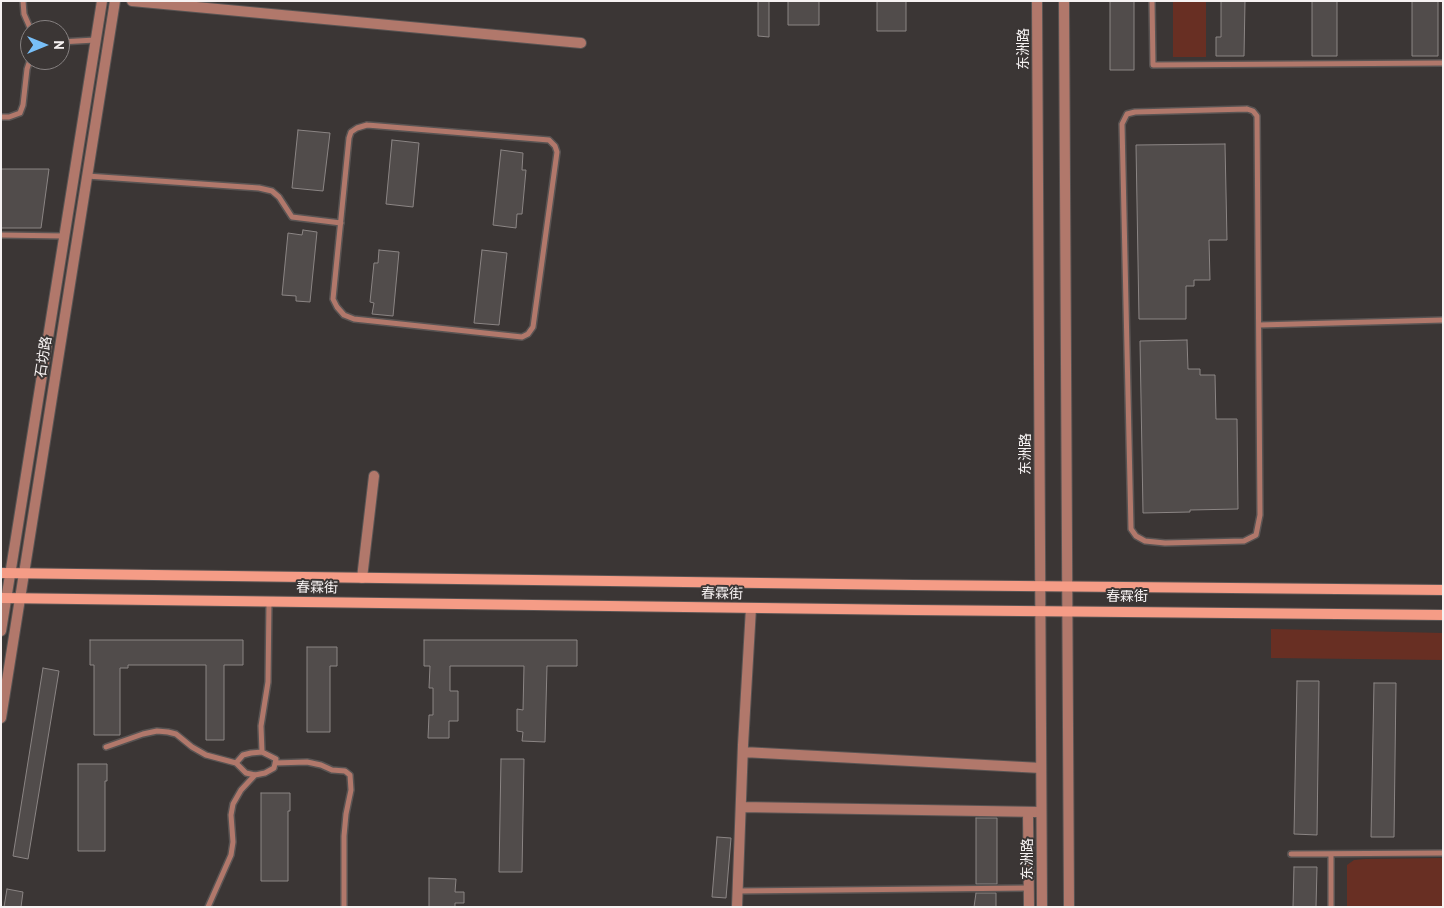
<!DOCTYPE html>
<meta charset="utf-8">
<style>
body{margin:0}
#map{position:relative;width:1444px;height:908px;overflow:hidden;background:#3b3635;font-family:"PT Sans",sans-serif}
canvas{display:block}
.frame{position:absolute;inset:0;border:2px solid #f6f2f2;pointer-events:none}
.north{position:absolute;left:20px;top:20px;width:50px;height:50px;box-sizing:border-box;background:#3b3635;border:1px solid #868181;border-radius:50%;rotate:90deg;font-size:14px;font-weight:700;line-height:20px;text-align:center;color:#f6f2f2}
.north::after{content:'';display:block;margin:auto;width:18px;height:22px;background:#78bff8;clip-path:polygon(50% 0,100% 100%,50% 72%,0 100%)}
</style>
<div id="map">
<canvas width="1444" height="908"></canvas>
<div class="frame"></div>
<div class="north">N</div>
</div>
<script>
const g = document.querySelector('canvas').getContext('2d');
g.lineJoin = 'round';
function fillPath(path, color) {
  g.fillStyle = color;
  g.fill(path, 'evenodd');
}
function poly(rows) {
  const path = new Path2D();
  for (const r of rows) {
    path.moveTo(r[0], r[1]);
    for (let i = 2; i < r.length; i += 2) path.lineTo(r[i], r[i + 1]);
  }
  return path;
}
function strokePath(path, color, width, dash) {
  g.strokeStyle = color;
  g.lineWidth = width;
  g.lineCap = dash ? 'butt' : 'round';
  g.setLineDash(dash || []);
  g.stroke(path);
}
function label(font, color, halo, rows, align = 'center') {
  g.font = font + ' "PT Sans","Noto Sans SC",sans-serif';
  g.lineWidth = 4;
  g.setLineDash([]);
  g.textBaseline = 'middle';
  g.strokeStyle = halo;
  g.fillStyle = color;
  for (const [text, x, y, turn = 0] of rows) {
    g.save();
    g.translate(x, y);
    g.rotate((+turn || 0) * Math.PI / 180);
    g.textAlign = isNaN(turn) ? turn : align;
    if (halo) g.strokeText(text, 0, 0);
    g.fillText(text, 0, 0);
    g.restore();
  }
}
const green = poly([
 [1173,1,1206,1,1206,57,1173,57],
 [1271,629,1443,633,1443,660,1271,658],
 [1443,858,1443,907,1347,907,1347,865,1354,860,1365,859]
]);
const building = poly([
 [758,1,769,1,769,37,758,36,758,1],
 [788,1,819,1,819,25,788,25,788,1],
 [877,1,906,1,906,31,877,31,877,1],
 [1110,1,1134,1,1134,70,1110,70,1110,1],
 [1221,1,1245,1,1244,56,1216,56,1216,37,1221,37,1221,1],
 [1312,1,1337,1,1337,56,1312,56,1312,1],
 [1412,1,1438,1,1438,56,1412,56,1412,1],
 [298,130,330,133,323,191,292,188,298,130],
 [392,140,419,143,413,207,386,204,392,140],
 [1225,144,1227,240,1209,240,1210,280,1194,280,1194,286,1186,286,1186,319,1139,319,1136,145,1225,144],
 [501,150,523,153,522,170,526,170,522,214,517,214,516,228,493,225,501,150],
 [1,169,49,169,41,228,1,228,1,169],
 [303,230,317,232,310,302,296,301,296,296,282,295,288,233,302,235,303,230],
 [379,250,399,252,393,316,372,314,374,303,370,302,374,263,378,263,379,250],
 [482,250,507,253,499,325,474,323,482,250],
 [1187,340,1188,369,1200,369,1200,375,1215,375,1216,419,1237,419,1238,509,1190,510,1190,512,1143,513,1140,341,1187,340],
 [90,640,243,640,243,665,224,665,224,740,206,740,206,665,128,665,128,668,120,668,120,735,94,735,94,665,90,665,90,640],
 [424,640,577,640,577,666,547,666,545,742,522,741,523,732,517,731,517,709,523,710,524,666,450,666,450,691,458,691,458,721,449,721,449,738,428,738,429,715,433,715,433,688,429,688,430,666,424,666,424,640],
 [307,647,337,647,337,666,330,666,330,732,307,732,307,647],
 [43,668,59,671,28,859,13,856,43,668],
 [1297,681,1319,681,1317,835,1294,834,1297,681],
 [1374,683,1396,683,1394,837,1371,837,1374,683],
 [501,759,524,759,522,872,499,872,501,759],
 [78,764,107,764,107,781,105,781,105,851,78,851,78,764],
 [261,793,290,793,290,811,288,811,288,881,261,881,261,793],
 [976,818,997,818,997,884,976,884,976,818],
 [717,837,731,838,726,898,712,897,717,837],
 [1294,867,1317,867,1316,907,1293,907,1294,867],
 [429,878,456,879,455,892,464,892,464,903,455,903,455,907,429,907,429,878],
 [7,889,23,892,21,907,4,907,7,889],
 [976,893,996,893,996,907,974,907,976,893]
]);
const service = poly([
 [23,1,24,14,31,30],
 [1152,1,1153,65,1443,63],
 [60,42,95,40],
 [1247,109,1253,111,1257,116,1260,515,1256,535,1244,541,1165,543,1145,541,1136,536,1131,529,1122,124,1127,114,1135,112,1247,109],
 [1,117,9,117,20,113,23,105,27,69,30,60],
 [367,125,549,140,555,146,557,152,533,327,528,334,522,337,354,319,344,315,337,307,333,299,349,138,351,132,357,128,367,125],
 [87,176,259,188,272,191,279,197,292,217,341,223],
 [1,235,64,236],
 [1259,325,1443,320],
 [106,747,143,734,157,731,168,732,176,734,192,747,206,755,236,763],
 [262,752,261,726,268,682,269,602],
 [262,752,276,759,274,768,265,773,255,775,246,773,236,763,243,755,251,753,262,752],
 [275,763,307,762,321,765,332,770,345,771,350,775,351,790,346,814,344,836,344,907],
 [1291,854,1443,853],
 [738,891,1029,888],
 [208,907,231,855,233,842,231,815,233,804,241,790,255,775],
 [1331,907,1331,854]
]);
const minor = poly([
 [132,1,581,43],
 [362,578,374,476],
 [743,752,1041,768],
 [741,807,1041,812],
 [1028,812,1029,907],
 [737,907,743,745,751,608]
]);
const tertiary = poly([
 [1037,1,1042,907],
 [1064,1,1069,907],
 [1,631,102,1],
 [1,718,115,1]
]);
const secondary = poly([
 [1,573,913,585,1443,590],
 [1,598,913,610,1443,615]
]);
const streetNames = [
 ["东洲路",1024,49,-90],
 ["石坊路",44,357,-81],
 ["东洲路",1026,454,-90],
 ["春霖街",317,588,1],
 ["春霖街",722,594,1],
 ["春霖街",1127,597],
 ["东洲路",1028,859,-90]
];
fillPath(green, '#682f23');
fillPath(building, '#514c4b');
strokePath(building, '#8b8584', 1);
strokePath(service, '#595453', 8);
strokePath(minor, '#595453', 12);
strokePath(tertiary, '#595453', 12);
strokePath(secondary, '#595453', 12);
strokePath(service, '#b1786b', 5);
strokePath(minor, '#b1786b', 10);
strokePath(tertiary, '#b1786b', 10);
strokePath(secondary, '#f59c86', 10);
label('14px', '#f6f2f2', '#3b3635', streetNames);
</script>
